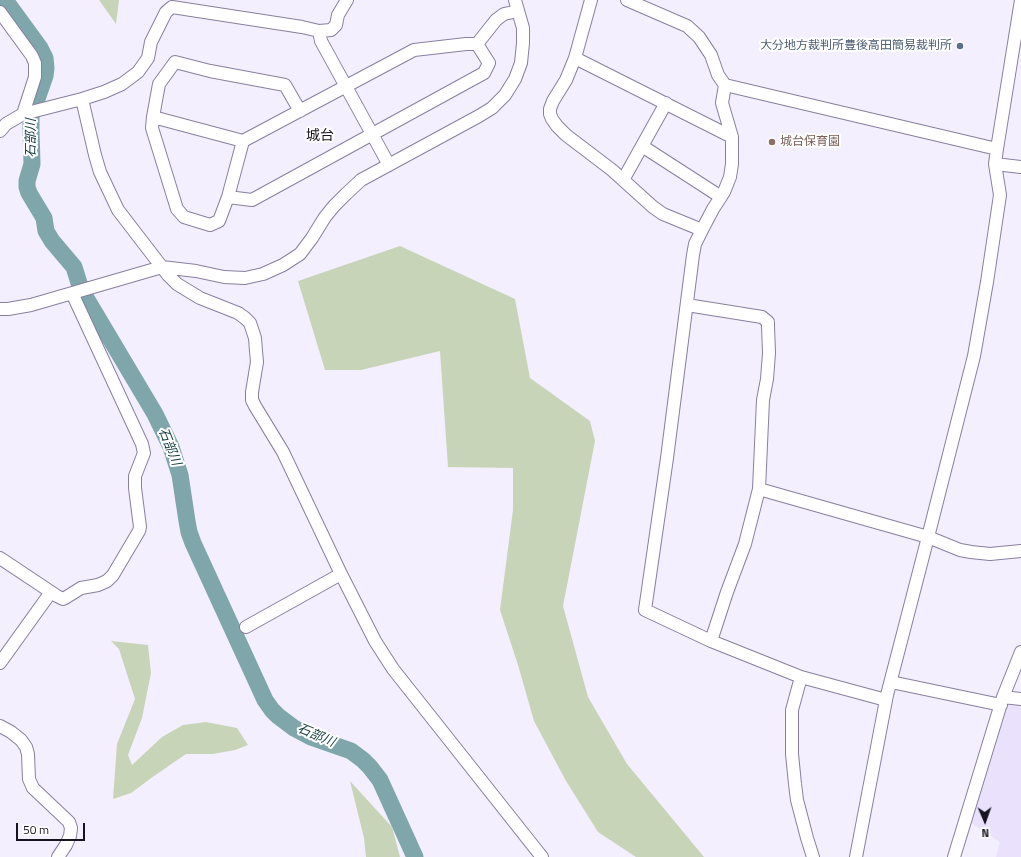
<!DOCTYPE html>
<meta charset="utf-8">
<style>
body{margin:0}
#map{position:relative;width:1021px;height:857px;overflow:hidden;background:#f3effe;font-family:"Titillium Web",sans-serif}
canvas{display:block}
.north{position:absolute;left:965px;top:801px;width:40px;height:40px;-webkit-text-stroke:3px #fff;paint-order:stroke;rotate:178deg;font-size:11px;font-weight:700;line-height:16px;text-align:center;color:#17131f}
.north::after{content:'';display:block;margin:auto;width:14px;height:18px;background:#17131f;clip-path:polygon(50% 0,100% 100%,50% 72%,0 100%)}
.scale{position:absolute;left:16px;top:823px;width:69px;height:18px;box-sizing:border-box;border:2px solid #17131f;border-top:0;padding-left:5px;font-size:12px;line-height:14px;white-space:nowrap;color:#17131f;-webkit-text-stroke:3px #fff;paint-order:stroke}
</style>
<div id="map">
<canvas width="1021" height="857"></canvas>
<div class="north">N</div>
<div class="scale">50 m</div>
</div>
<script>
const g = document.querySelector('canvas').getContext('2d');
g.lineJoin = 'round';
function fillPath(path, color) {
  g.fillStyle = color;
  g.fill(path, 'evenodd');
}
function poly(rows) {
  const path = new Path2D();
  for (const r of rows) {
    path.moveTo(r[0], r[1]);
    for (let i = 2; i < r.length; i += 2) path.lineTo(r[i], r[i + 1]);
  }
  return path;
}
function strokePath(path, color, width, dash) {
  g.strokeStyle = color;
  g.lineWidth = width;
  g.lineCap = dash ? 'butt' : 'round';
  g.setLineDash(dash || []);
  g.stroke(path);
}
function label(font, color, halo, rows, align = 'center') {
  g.font = font + ' "Titillium Web","Noto Sans JP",sans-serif';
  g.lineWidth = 4;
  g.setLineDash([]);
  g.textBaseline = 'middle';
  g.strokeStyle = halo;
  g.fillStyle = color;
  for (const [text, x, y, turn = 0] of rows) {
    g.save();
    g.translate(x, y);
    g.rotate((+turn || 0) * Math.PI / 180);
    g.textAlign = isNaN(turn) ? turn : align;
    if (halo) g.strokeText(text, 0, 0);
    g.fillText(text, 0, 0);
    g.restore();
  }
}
const built = poly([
 [1009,701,1021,704,1021,857,996,857,1000,842,971,823]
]);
const green = poly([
 [99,0,119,0,116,24],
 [400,246,515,299,530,378,590,421,595,441,563,606,588,697,627,764,704,857,636,857,598,832,566,781,534,721,518,665,500,610,513,510,513,468,448,467,440,351,361,370,325,370,298,281],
 [111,641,148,645,151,673,142,718,128,755,132,765,162,737,183,725,206,722,237,728,248,745,235,750,213,754,186,754,154,776,131,793,113,799,117,744,135,699,119,649],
 [350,781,392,827,400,857,366,857,364,838]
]);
const river = poly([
 [5,0,40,48,45,58,46,68,45,76,31,116,31,130,32,164,27,181,27,187,29,193,44,218,46,231,52,241,74,267,79,283,86,298,155,414,171,447,180,475,187,521,189,532,193,543,265,700,272,710,278,716,294,728,311,737,351,751,363,760,370,767,380,780,415,857]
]);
const minor = poly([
 [591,0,575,58,566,80,553,101,550,109,550,114,552,119,557,126,566,135,612,170,653,207,663,214,702,230],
 [627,0,687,26,699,37,711,55,718,75,725,85,997,149],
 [0,12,32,56,35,63,35,77,23,114],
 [319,31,321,41,389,165],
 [477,44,496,20,504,14,518,11],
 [575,58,732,137],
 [725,85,722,103,732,137,732,164,730,177,724,192,713,209,702,230,695,244,693,255,667,458,645,610,711,641,801,677,886,700],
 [82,99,95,155,100,172,118,210,168,275,177,284,200,298,238,313,245,318,250,323,255,338,256,351,257,362,252,392,252,400,255,406,283,452,341,574,375,641,393,669,542,857],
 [153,117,243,141,414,50,466,44,477,44],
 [0,131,6,124,23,114,82,99,104,92,122,84,138,72,148,58,151,42,166,12,172,7,302,27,319,31,331,30,336,25,338,15,347,0],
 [243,141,228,197,219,221,210,225,184,217,177,209,152,128,153,117,159,84,175,62,210,71,285,85,300,111],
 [642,146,721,197],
 [995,164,1021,167],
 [623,180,666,103],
 [228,197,252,200,484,73,489,63,477,44],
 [687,305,762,317,768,322,768,326,769,353,767,379,763,400,759,489,745,544,727,592,711,641],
 [0,309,8,309,31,305,162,267,196,271,224,277,245,278,263,274,283,265,300,254,312,238,325,217,334,206,346,194,361,180,479,116,492,108,505,95,515,79,521,63,523,43,523,28,515,0],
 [759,489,928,537,960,550,971,552,990,554,1021,551],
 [0,558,57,596,63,599,65,598,81,588,98,585,107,581,113,575,139,531,140,527,135,488,135,476,144,453,142,444,72,293],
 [246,627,341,574],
 [0,663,51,592],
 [801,677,792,710,792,754,795,784,797,800,807,838,813,857],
 [891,682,1001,705],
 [1003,697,1021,699],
 [0,726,11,732,21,740,26,747,28,754,29,779,33,788,69,822,71,828,70,836,66,845,58,857],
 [856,857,887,695,928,537,974,356,987,282,1000,195,995,164,997,149,1021,0],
 [954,857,1003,697,1021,652]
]);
const markers = [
 [960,46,4,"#5c6f8a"],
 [772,142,4,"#8d6e63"]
];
const serviceNames = [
 ["大分地方裁判所豊後高田簡易裁判所",952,46]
];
const educationNames = [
 ["城台保育園",780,142]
];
const waterNames = [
 ["石部川",32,138,-90],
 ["石部川",169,447,68],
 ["石部川",316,736,23]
];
const quarterNames = [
 ["城台",320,137]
];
fillPath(built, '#eae2fc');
fillPath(green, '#c7d4b8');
strokePath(river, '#7ea6ab', 17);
strokePath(minor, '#887f9f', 14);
strokePath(minor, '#fff', 12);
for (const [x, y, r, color] of markers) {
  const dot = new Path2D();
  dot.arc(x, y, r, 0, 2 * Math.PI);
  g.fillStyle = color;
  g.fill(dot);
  strokePath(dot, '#fff', 1.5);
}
label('12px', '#4e5e75', '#fff', serviceNames, 'right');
label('12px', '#785e54', '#fff', educationNames, 'left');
label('italic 13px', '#11393d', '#fff', waterNames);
label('14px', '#17131f', '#fff', quarterNames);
</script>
